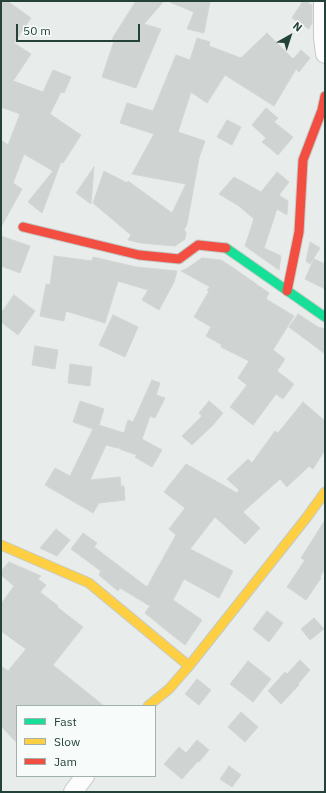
<!DOCTYPE html>
<style>
body{margin:0}
#map{position:relative;width:326px;height:793px;overflow:hidden;background:#e8edeb;font-family:"IBM Plex Sans",sans-serif}
canvas{display:block}
.frame{position:absolute;inset:0;border:2px solid #24423a;pointer-events:none}
.legend{position:absolute;left:16px;top:705px;width:140px;height:72px;box-sizing:border-box;background:#f7fbf9;border:1px solid #a3b1ad;margin:0;padding:5px 7px;list-style:none;font-size:12px;color:#24423a}
.legend li{display:flex;align-items:center;gap:8px;height:20px}
.legend b{width:20px;border:1px solid #a3b1ad}
.north{position:absolute;left:270px;top:16px;width:40px;height:40px;-webkit-text-stroke:3px #f7fbf9;paint-order:stroke;rotate:39deg;font-size:11px;font-weight:700;line-height:16px;text-align:center;color:#24423a}
.north::after{content:'';display:block;margin:auto;width:14px;height:18px;background:#24423a;clip-path:polygon(50% 0,100% 100%,50% 72%,0 100%)}
.scale{position:absolute;left:16px;top:24px;width:124px;height:18px;box-sizing:border-box;border:2px solid #24423a;border-top:0;padding-left:5px;font-size:12px;line-height:14px;white-space:nowrap;color:#24423a;-webkit-text-stroke:3px #f7fbf9;paint-order:stroke}
</style>
<div id="map">
<canvas width="326" height="793"></canvas>
<div class="frame"></div>
<ul class="legend">
<li><b style="height:5px;background:#16e098"></b>Fast</li>
<li><b style="height:5px;background:#ffcf43"></b>Slow</li>
<li><b style="height:5px;background:#f24e42"></b>Jam</li>
</ul>
<div class="north">N</div>
<div class="scale">50 m</div>
</div>
<script>
const g = document.querySelector('canvas').getContext('2d');
g.lineJoin = 'round';
function fillPath(path, color) {
  g.fillStyle = color;
  g.fill(path, 'evenodd');
}
function poly(rows) {
  const path = new Path2D();
  for (const r of rows) {
    path.moveTo(r[0], r[1]);
    for (let i = 2; i < r.length; i += 2) path.lineTo(r[i], r[i + 1]);
  }
  return path;
}
function strokePath(path, color, width, dash) {
  g.strokeStyle = color;
  g.lineWidth = width;
  g.lineCap = dash ? 'butt' : 'round';
  g.setLineDash(dash || []);
  g.stroke(path);
}
const building = poly([
 [1,1,7,1,31,18,14,43,31,54,13,81,43,92,53,70,71,77,64,93,61,92,50,114,81,135,63,163,61,162,42,213,28,202,53,171,24,154,13,183,22,189,1,227,1,140,8,145,20,114,1,107,1,1],
 [136,1,164,1,144,24,161,29,136,88,102,77,114,41,112,39,136,1],
 [167,1,210,1,204,33,187,29,194,12,167,1],
 [303,1,306,1,312,5,312,23,309,29,292,18,303,1],
 [267,33,293,59,301,50,310,58,299,72,296,69,274,106,225,75,207,103,191,92,178,132,205,141,199,158,187,224,184,230,186,232,185,239,175,246,141,243,128,240,131,235,93,203,104,171,127,183,128,181,172,213,186,184,132,174,154,134,120,123,127,103,153,111,176,55,190,60,197,38,210,42,209,46,241,58,267,33],
 [266,108,278,118,274,122,293,137,278,155,262,142,266,138,252,125,266,108],
 [227,120,241,127,232,145,217,137,227,120],
 [94,167,91,204,76,193,94,167],
 [277,172,289,182,279,195,288,201,287,214,287,215,277,209,264,248,281,256,279,270,245,246,254,219,239,206,219,194,234,177,261,192,277,172],
 [1,236,30,246,20,273,1,266,1,236],
 [310,242,320,248,310,264,306,261,310,242],
 [54,256,92,261,93,257,136,267,177,271,174,282,159,310,142,300,148,290,118,281,105,323,66,311,64,321,40,316,46,284,50,285,54,256],
 [202,258,221,260,232,267,269,293,266,299,294,316,273,350,285,359,277,371,294,384,283,399,276,394,253,425,230,407,247,385,238,378,249,361,221,347,222,345,206,336,211,327,194,317,209,291,207,290,210,287,181,271,186,269,202,258],
 [314,259,325,264,325,289,305,279,314,259],
 [14,295,35,311,18,335,1,322,1,313,14,295],
 [298,314,318,327,325,329,325,354,289,327,298,314],
 [113,315,138,327,125,357,99,345,113,315],
 [35,346,58,350,55,369,32,365,35,346],
 [70,364,92,367,90,386,68,383,70,364],
 [152,380,160,383,156,395,165,398,155,418,150,416,142,439,162,450,152,467,135,457,137,455,122,450,117,447,117,448,106,445,90,480,120,477,121,486,124,486,125,500,99,503,93,513,45,485,55,468,70,476,93,429,73,422,80,401,104,409,99,425,124,433,128,420,133,422,152,380],
 [209,401,223,413,213,425,192,445,182,436,202,416,199,413,209,401],
 [303,402,325,421,325,450,313,469,309,466,287,487,280,479,243,512,260,528,245,544,215,517,190,549,233,571,219,598,184,579,173,600,202,620,185,645,172,635,145,613,150,606,120,588,118,591,99,575,101,571,71,549,83,533,97,543,94,547,147,587,176,535,169,529,185,508,164,492,186,464,237,493,239,490,227,479,248,459,252,463,275,431,278,433,303,402],
 [325,520,325,568,320,577,321,578,306,600,287,587,305,560,301,558,325,520],
 [56,529,70,540,57,556,40,548,56,529],
 [9,562,41,576,38,579,46,585,40,592,58,606,57,607,83,627,53,665,104,706,17,706,17,743,1,726,1,666,8,671,26,649,1,631,1,604,14,586,1,575,1,571,9,562],
 [267,611,283,623,269,642,253,629,267,611],
 [314,618,324,629,310,640,301,629,314,618],
 [300,660,310,670,298,684,299,685,281,704,268,691,285,672,287,674,300,660],
 [248,661,271,679,253,702,230,684,248,661],
 [197,679,211,690,199,705,185,694,197,679],
 [241,712,258,727,245,742,228,727,241,712],
 [197,740,209,750,199,762,198,761,182,779,164,764,179,747,186,753,197,740],
 [229,766,241,775,232,787,220,779,229,766]
]);
const street = poly([
 [323,1,323,37,325,54],
 [73,792,85,776]
]);
const fast = poly([
 [226,248,325,317]
]);
const slow = poly([
 [1,545,89,583,189,666],
 [148,706,169,689,189,666,307,517,325,492]
]);
const jam = poly([
 [23,227,139,255,179,259,198,245,226,248],
 [287,291,299,232,303,160,322,110,325,96]
]);
fillPath(building, '#cfd4d2');
strokePath(building, '#d1d6d4', 1);
strokePath(street, '#c5cac8', 20);
strokePath(fast, '#c3cbc8', 11);
strokePath(slow, '#c3cbc8', 11);
strokePath(jam, '#c3cbc8', 11);
strokePath(street, '#fcfcfc', 18);
strokePath(fast, '#16e098', 9);
strokePath(slow, '#ffcf43', 9);
strokePath(jam, '#f24e42', 9);
</script>
